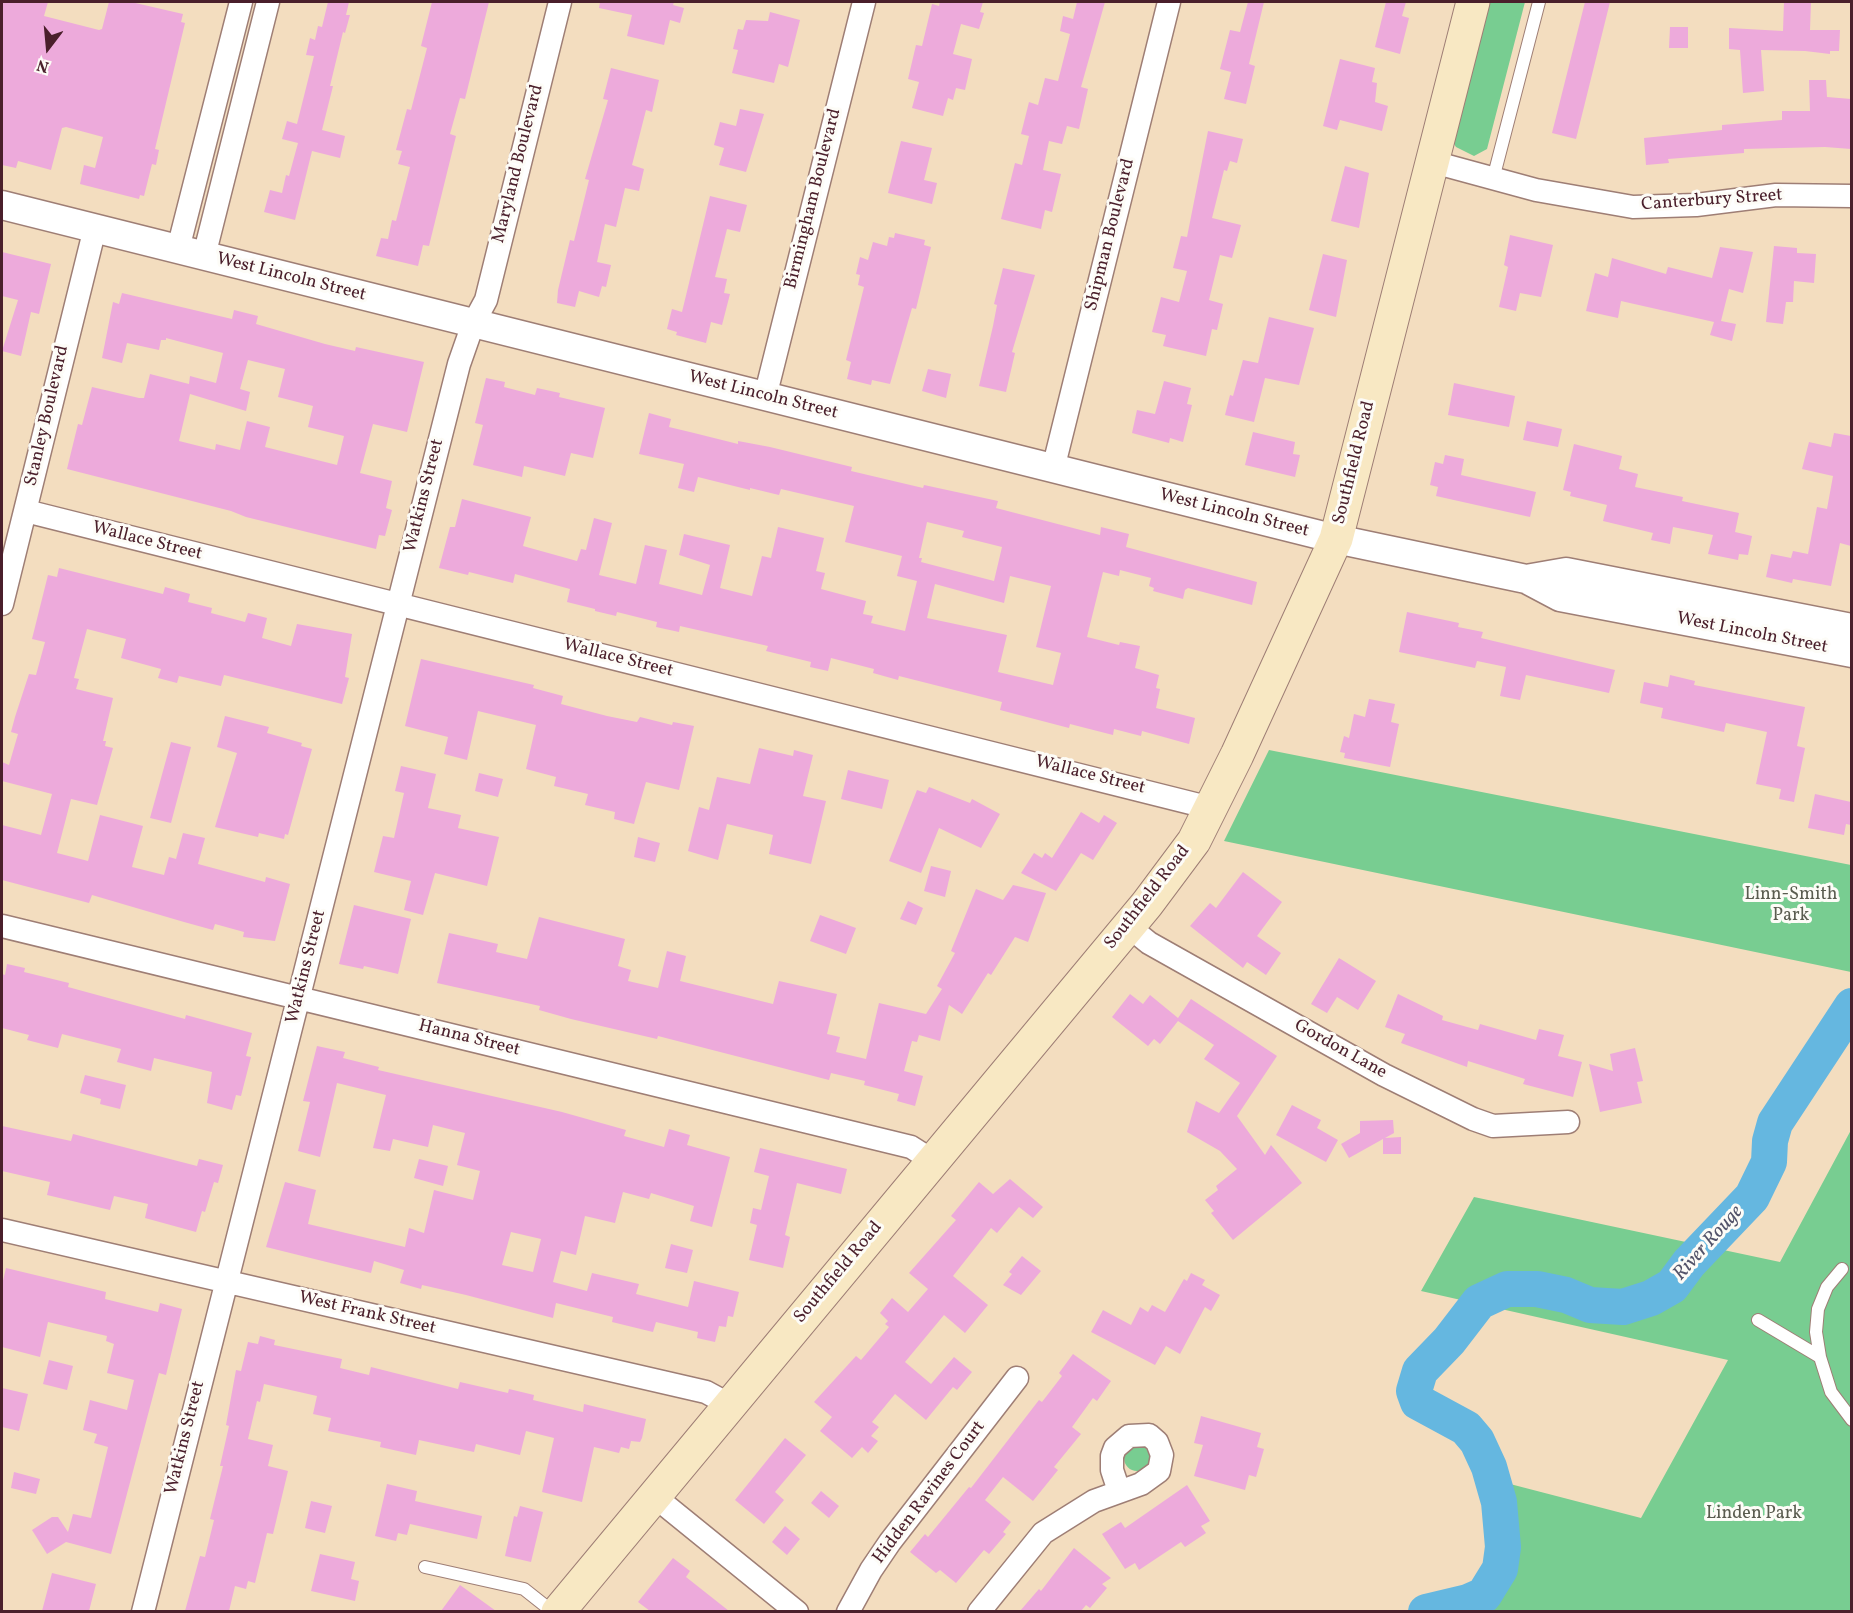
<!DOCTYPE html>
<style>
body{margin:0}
#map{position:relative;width:1853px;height:1613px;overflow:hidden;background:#f3ddbf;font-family:Vollkorn,serif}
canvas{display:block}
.frame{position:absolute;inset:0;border:3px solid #4a1f2b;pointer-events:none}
.north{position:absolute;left:18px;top:18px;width:60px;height:60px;-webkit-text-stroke:4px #fdfcf7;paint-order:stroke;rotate:196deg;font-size:16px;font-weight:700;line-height:24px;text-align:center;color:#4a1f2b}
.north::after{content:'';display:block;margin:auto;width:21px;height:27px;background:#4a1f2b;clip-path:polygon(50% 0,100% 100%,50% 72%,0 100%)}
</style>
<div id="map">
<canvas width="1853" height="1613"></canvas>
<div class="frame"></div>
<div class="north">N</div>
</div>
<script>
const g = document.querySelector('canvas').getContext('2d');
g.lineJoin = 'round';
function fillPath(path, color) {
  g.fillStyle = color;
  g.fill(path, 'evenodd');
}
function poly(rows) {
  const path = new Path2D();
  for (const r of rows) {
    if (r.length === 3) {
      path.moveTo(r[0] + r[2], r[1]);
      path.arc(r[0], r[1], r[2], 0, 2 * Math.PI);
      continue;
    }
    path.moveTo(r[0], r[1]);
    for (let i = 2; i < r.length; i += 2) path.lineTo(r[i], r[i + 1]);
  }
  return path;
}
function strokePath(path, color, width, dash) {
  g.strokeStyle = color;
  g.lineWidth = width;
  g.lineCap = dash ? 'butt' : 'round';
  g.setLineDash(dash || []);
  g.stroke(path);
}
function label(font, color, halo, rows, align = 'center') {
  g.font = font + ' Vollkorn,serif';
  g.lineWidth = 6;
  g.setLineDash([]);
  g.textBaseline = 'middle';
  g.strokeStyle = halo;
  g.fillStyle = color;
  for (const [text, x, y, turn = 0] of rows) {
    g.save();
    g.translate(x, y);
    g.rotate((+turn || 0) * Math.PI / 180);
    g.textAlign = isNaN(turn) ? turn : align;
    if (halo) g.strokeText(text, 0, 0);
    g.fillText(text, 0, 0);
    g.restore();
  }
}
const green = poly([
 [1484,2,1525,2,1487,149,1474,156,1456,147,1449,136],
 [1269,750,1851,865,1851,972,1224,841],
 [1851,1130,1851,1611,1481,1611,1491,1593,1500,1559,1503,1528,1501,1503,1487,1478,1641,1518,1728,1360,1421,1291,1474,1197,1780,1262],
 [1137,1458,13]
]);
const river = poly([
 [1426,1612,1468,1602,1484,1595,1500,1569,1503,1547,1499,1502,1489,1467,1477,1441,1466,1428,1418,1402,1414,1391,1420,1371,1449,1341,1479,1302,1507,1289,1537,1289,1566,1295,1590,1305,1623,1307,1651,1298,1672,1286,1689,1263,1752,1197,1769,1162,1770,1141,1775,1123,1852,1006]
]);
const building = poly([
 [2,2,48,2,44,16,99,30,102,29,109,2,131,2,183,14,181,22,185,23,155,149,159,150,156,165,152,164,144,196,140,195,139,199,80,184,84,165,95,168,103,137,66,127,62,128,51,170,18,161,16,168,2,165],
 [328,2,349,2,346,15,350,15,345,33,343,32,330,86,333,86,322,130,345,136,340,158,312,151,295,220,264,212,270,190,282,193,286,175,289,176,298,143,282,139,287,121,297,124,314,56,306,55,310,38,315,40,318,26,322,27],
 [432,2,489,2,465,99,460,98,450,134,456,136,429,246,423,245,418,266,376,256,381,238,388,239,392,220,396,221,410,167,398,164,402,151,396,150,407,109,411,110,427,48,421,46],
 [600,2,674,2,673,5,684,8,680,23,670,20,664,45,627,36,632,15,599,8],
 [940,2,983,2,980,12,984,13,979,29,961,24,953,54,972,59,965,90,956,88,953,100,948,98,943,116,912,108,919,82,908,79,916,45,922,46,932,4,939,6],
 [1077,2,1105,2,1081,87,1088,89,1079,129,1067,126,1062,144,1049,141,1043,170,1061,174,1052,212,1045,210,1041,229,1001,219,1015,163,1022,165,1029,136,1021,134,1029,102,1038,105,1045,78,1058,81,1070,34,1060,31,1063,16,1073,19],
 [1248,2,1264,2,1249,64,1255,66,1246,104,1224,99,1231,72,1220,69,1230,30,1240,32],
 [1386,2,1406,2,1402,16,1409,18,1400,54,1375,47],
 [1585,2,1610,2,1576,139,1552,133],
 [1784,2,1811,2,1810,30,1840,30,1839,51,1830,51,1830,54,1805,51,1761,50,1764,91,1743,93,1740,50,1729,49,1729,28,1783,31],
 [770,12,800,20,788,67,779,64,774,83,732,73,738,50,733,49,738,29,743,30,746,20,768,21],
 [1670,27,1688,27,1688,48,1669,48],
 [1340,59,1375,68,1372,82,1377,83,1375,102,1388,106,1382,131,1340,120,1337,130,1323,126],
 [611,68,659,80,652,112,646,110,632,165,644,169,639,191,625,188,616,227,605,224,597,262,611,265,606,287,602,286,599,297,579,291,575,307,557,303,558,290,570,240,574,241,589,180,585,179,608,100,603,99],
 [1809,80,1826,80,1827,97,1851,99,1851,149,1825,147,1744,149,1744,153,1668,159,1669,163,1646,165,1644,138,1722,130,1722,125,1782,120,1782,111,1810,111],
 [740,109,764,114,746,172,719,165,724,148,714,145,720,122,736,126],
 [1208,131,1243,139,1237,163,1230,161,1227,171,1224,170,1212,218,1241,225,1232,258,1220,255,1209,300,1223,304,1217,330,1212,329,1206,356,1163,346,1166,335,1152,332,1161,297,1179,302,1187,271,1173,268,1181,236,1187,237],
 [901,141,932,148,924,180,937,183,932,204,888,193],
 [1345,166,1369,173,1359,228,1331,221],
 [710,196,747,205,740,232,727,229,715,277,727,279,724,293,730,294,722,325,711,322,706,343,676,335,677,332,667,329,672,309,682,312],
 [895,233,925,240,924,245,931,247,916,309,912,308,890,384,872,380,871,385,847,379,851,362,846,360,864,287,858,285,860,275,856,274,860,257,868,260,873,242,887,246,889,237,894,238],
 [1510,235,1553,245,1541,297,1520,293,1516,311,1499,307,1508,267,1504,265],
 [1774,246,1797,248,1797,253,1816,254,1814,283,1794,281,1793,302,1786,302,1783,324,1766,322],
 [1720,247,1753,252,1743,293,1729,289,1721,321,1736,324,1732,341,1710,335,1714,322,1621,301,1618,318,1586,311,1595,273,1608,277,1612,258,1666,274,1668,267,1712,278],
 [2,252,51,264,39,314,31,312,21,356,2,351,18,300,2,296],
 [1323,254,1347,260,1336,317,1309,310],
 [1003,268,1035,275,1012,352,1015,353,1006,392,979,386,993,326,997,305,994,304],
 [122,293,232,319,234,310,258,316,256,324,325,344,355,351,356,347,424,362,407,432,373,424,368,443,360,473,392,481,386,508,392,510,385,536,379,535,376,549,246,517,231,511,67,469,78,424,82,425,92,387,139,398,144,398,150,374,189,384,190,376,216,383,223,353,166,338,166,340,161,340,159,350,127,343,122,363,102,358,113,302,119,304],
 [248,360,285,369,278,397,313,406,308,427,344,436,337,465,265,447,270,427,247,421,240,450,216,444,215,450,179,441,190,394,246,411,250,392,240,389],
 [1269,317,1314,328,1299,385,1265,378,1254,422,1225,415,1230,395,1233,396,1243,360,1258,363],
 [928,369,951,374,946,398,922,391],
 [486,378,505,382,504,387,535,395,537,388,560,393,559,397,605,408,593,458,571,453,565,476,524,466,522,477,473,465,483,425,475,423],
 [1164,381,1191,388,1187,404,1192,405,1183,442,1170,438,1169,443,1132,433,1137,410,1155,414],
 [1454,383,1515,396,1509,427,1448,415],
 [649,413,671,419,669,427,694,433,738,444,738,441,770,447,852,467,851,471,923,488,924,485,998,501,996,508,1100,535,1101,527,1129,534,1126,547,1257,582,1252,605,1188,588,1185,590,1183,599,1153,591,1154,588,1149,586,1151,578,1120,570,1119,576,1103,572,1087,637,1119,645,1120,642,1140,646,1135,668,1159,675,1156,688,1160,689,1156,708,1195,718,1189,744,1142,731,1141,736,1114,729,1113,735,1070,724,1069,728,1000,710,1002,702,899,676,898,680,873,673,874,669,831,658,828,671,810,667,811,662,766,651,768,646,680,626,679,632,656,627,657,622,617,612,616,616,595,611,595,609,567,602,570,589,515,574,513,583,469,572,468,575,439,568,450,527,455,527,462,499,531,517,523,546,577,561,581,549,586,550,594,518,612,523,599,575,636,584,645,545,667,550,659,584,702,595,710,565,679,555,684,534,730,545,720,588,752,596,762,556,771,558,778,527,824,538,816,571,825,573,821,589,866,601,863,614,873,616,871,623,905,631,917,581,897,576,902,556,845,542,854,506,781,489,779,495,750,488,750,490,698,477,694,492,678,488,684,464,639,454],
 [927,522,964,531,962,537,1002,547,994,581,921,562,922,558,919,558],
 [1010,576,1051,586,1036,647,1061,653,1053,685,998,672,1007,635,927,618,935,584,1004,603],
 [1527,421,1562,429,1558,447,1523,440],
 [1253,432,1295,442,1293,454,1300,455,1295,477,1245,465],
 [1834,433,1851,436,1851,546,1840,543,1831,586,1793,579,1792,583,1766,577,1771,554,1791,558,1793,551,1808,554,1817,507,1827,509,1833,476,1802,469,1809,442,1831,447],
 [1574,444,1622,456,1619,469,1638,474,1635,487,1683,497,1682,501,1739,513,1735,532,1752,536,1748,555,1739,554,1738,560,1708,554,1713,535,1673,527,1670,544,1651,540,1653,533,1603,521,1607,505,1570,496,1571,492,1563,490],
 [1445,455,1464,459,1461,475,1536,492,1530,517,1436,496,1438,487,1430,485,1435,462,1443,464],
 [59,568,163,594,165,587,190,594,188,602,212,608,211,613,245,622,248,613,267,618,262,638,291,646,297,624,352,634,345,677,349,678,342,704,224,675,221,686,179,676,177,683,158,678,161,669,121,658,126,639,87,629,74,678,79,679,76,689,113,698,103,741,106,741,105,746,113,748,97,805,71,799,57,853,88,861,100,815,143,826,132,867,164,875,169,857,176,859,183,833,205,838,198,864,265,882,266,877,290,884,275,941,243,937,244,932,215,924,213,930,184,922,92,895,89,903,2,880,2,825,41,835,52,794,2,781,2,762,9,765,18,734,11,732,15,717,29,674,36,675,45,642,32,639,48,575,57,577],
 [1407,612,1459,623,1458,627,1483,632,1481,638,1615,670,1609,693,1526,675,1520,700,1500,696,1506,667,1477,661,1475,668,1399,652],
 [421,659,534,685,533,688,563,696,561,704,607,716,637,722,640,717,672,725,673,722,694,726,679,790,646,782,634,824,614,819,615,812,585,805,588,794,554,786,556,777,526,769,536,725,478,711,467,760,444,754,448,737,405,726],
 [1670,675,1695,681,1694,685,1805,707,1797,746,1805,748,1794,802,1779,799,1781,789,1756,784,1767,732,1726,723,1724,732,1661,718,1663,708,1640,703,1644,682,1668,687],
 [1369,699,1395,704,1391,722,1399,724,1390,767,1344,758,1345,753,1340,752,1344,736,1349,738,1354,714,1365,717],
 [225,716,269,727,267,733,302,743,301,746,312,749,288,835,285,834,284,839,259,833,258,837,215,827,237,753,217,747],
 [171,742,191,747,171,823,150,818],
 [759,748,793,756,794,750,813,755,803,796,826,801,811,864,769,854,773,835,727,824,718,860,688,851,699,807,709,810,717,777,750,784],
 [401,766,436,774,428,808,461,815,458,828,499,837,487,886,435,873,423,915,404,910,411,881,374,872,383,836,394,838,404,793,395,791],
 [848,770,889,780,882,809,841,799],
 [479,773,503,779,498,797,475,791],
 [929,787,970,803,972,799,1000,814,981,848,939,828,921,873,889,861,917,790,926,793],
 [1815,794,1851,802,1851,825,1846,824,1844,835,1808,828],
 [1081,812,1099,823,1104,815,1117,823,1093,860,1081,853,1056,891,1021,873,1034,853,1042,858,1045,853,1052,858],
 [638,837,660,843,655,862,634,857],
 [931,866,951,871,945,897,924,891],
 [1243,872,1282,902,1257,936,1281,953,1266,975,1247,962,1243,968,1190,926,1210,903,1216,908],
 [1013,885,1046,893,1028,942,1015,937,991,975,988,973,962,1014,949,1005,940,1041,919,1035,917,1042,912,1041,904,1071,923,1076,915,1106,897,1101,899,1094,864,1085,865,1081,831,1073,829,1080,658,1036,657,1039,571,1019,539,1010,540,1006,437,983,449,933,498,944,496,952,527,959,539,917,625,939,618,966,631,970,628,981,658,988,667,951,686,956,680,981,773,1004,779,981,837,994,827,1034,840,1037,836,1052,866,1059,879,1003,926,1014,942,989,937,986,955,953,951,951,976,889,1003,900],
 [908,901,923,908,916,925,900,919],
 [354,905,411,919,398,974,364,966,363,969,339,964],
 [820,915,856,928,846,954,810,941],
 [1339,958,1376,981,1358,1010,1337,997,1327,1013,1311,1004],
 [7,964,25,968,24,972,69,983,68,987,185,1019,186,1015,252,1033,246,1056,251,1057,241,1096,236,1095,232,1110,207,1103,212,1072,154,1058,151,1071,117,1062,121,1049,62,1034,58,1048,27,1040,29,1035,2,1028,2,974,5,975],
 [1130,994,1143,1004,1150,995,1178,1018,1191,999,1277,1056,1237,1116,1265,1155,1271,1145,1302,1183,1233,1240,1211,1213,1214,1211,1205,1200,1218,1190,1216,1186,1237,1169,1220,1151,1187,1132,1196,1101,1219,1113,1240,1083,1204,1059,1214,1045,1178,1021,1160,1044,1154,1039,1148,1046,1112,1017],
 [1398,994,1443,1016,1442,1020,1478,1030,1480,1024,1536,1040,1539,1029,1564,1035,1558,1056,1582,1062,1573,1097,1523,1084,1525,1079,1468,1061,1467,1067,1401,1043,1405,1034,1385,1027],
 [317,1046,345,1052,343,1058,379,1067,378,1070,562,1112,626,1130,624,1136,664,1147,669,1129,690,1135,687,1145,730,1157,712,1227,690,1221,694,1206,651,1193,649,1199,623,1192,615,1223,585,1216,576,1255,561,1251,553,1282,587,1291,592,1273,639,1284,636,1294,688,1307,694,1281,739,1292,733,1317,728,1316,726,1327,719,1326,715,1342,697,1338,698,1332,656,1322,653,1332,612,1322,613,1317,556,1303,553,1318,466,1295,422,1285,421,1289,400,1283,404,1270,374,1261,371,1273,266,1247,285,1182,316,1190,308,1224,405,1247,409,1228,424,1233,434,1190,473,1200,480,1171,457,1165,465,1133,433,1125,428,1147,393,1139,390,1151,373,1148,386,1095,337,1083,320,1157,298,1151,310,1102,303,1101],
 [511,1232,541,1239,533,1272,502,1265],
 [1635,1048,1643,1081,1637,1082,1642,1103,1600,1112,1589,1064,1613,1071,1610,1054],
 [85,1075,126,1085,120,1109,100,1104,101,1099,80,1093],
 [1292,1105,1321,1120,1317,1128,1338,1140,1326,1162,1276,1135],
 [1393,1120,1394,1133,1385,1138,1401,1137,1401,1154,1383,1154,1383,1139,1349,1158,1341,1144,1360,1133,1360,1121],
 [2,1126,71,1141,73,1134,197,1166,199,1159,223,1165,218,1183,214,1182,205,1212,202,1211,196,1232,145,1218,148,1204,114,1196,110,1210,47,1195,50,1182,2,1171],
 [760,1148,847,1169,841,1194,797,1183,785,1235,790,1237,783,1268,749,1260,757,1225,750,1223,753,1208,761,1210,769,1176,754,1172],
 [419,1159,448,1166,443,1186,414,1178],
 [1010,1179,1043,1207,1033,1218,1019,1207,997,1233,991,1228,953,1276,988,1305,965,1333,944,1315,905,1362,931,1384,954,1357,972,1372,957,1390,953,1387,926,1420,895,1394,872,1422,879,1427,871,1436,878,1441,868,1453,862,1447,852,1458,820,1431,832,1417,814,1402,856,1356,861,1360,889,1327,885,1324,888,1321,880,1313,892,1298,908,1312,928,1289,909,1273,956,1220,951,1216,979,1182,993,1194],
 [671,1244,693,1250,687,1273,665,1268],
 [1022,1256,1041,1271,1021,1295,1003,1285,1012,1274,1009,1272],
 [6,1268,106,1292,105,1299,158,1312,160,1303,182,1309,166,1375,159,1373,111,1554,66,1542,47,1554,32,1530,52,1517,58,1517,68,1532,73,1514,91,1518,108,1447,94,1443,97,1434,83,1430,90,1400,127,1410,134,1380,107,1373,114,1344,106,1341,107,1336,48,1322,40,1357,2,1347,2,1285],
 [1191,1273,1205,1280,1202,1285,1220,1295,1211,1311,1205,1307,1180,1354,1166,1346,1155,1365,1091,1332,1103,1310,1131,1325,1140,1307,1148,1312,1152,1305,1165,1312,1184,1279,1187,1281],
 [260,1336,275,1340,274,1345,342,1359,340,1368,369,1375,371,1367,458,1389,460,1382,508,1393,509,1389,534,1395,533,1400,583,1412,584,1404,646,1419,642,1438,640,1442,631,1441,629,1449,621,1447,619,1453,594,1447,582,1502,542,1492,554,1438,526,1431,520,1455,476,1444,474,1452,419,1440,416,1455,380,1447,381,1442,328,1431,331,1418,313,1414,317,1396,264,1384,260,1402,257,1401,248,1439,273,1445,268,1466,288,1471,273,1534,267,1533,255,1583,248,1581,246,1589,235,1586,229,1611,185,1611,200,1556,205,1557,214,1520,210,1519,223,1466,220,1466,229,1426,226,1425,236,1370,241,1371,248,1342,258,1344],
 [1073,1354,1111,1381,1097,1401,1093,1398,1072,1427,1081,1434,1054,1467,1058,1470,1033,1501,1003,1477,985,1500,1011,1522,1003,1532,1006,1534,989,1554,984,1550,956,1583,940,1570,936,1573,910,1552,925,1534,928,1537,969,1487,971,1488,1039,1400,1042,1402,1062,1376,1059,1373],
 [49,1360,73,1366,67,1390,43,1384],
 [2,1388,28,1394,19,1431,2,1427],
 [1201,1416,1261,1433,1257,1447,1264,1449,1256,1477,1249,1475,1245,1490,1194,1476,1203,1445,1194,1443],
 [785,1438,806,1455,775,1492,784,1500,764,1524,735,1500],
 [14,1472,40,1479,36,1494,11,1488],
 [387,1484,417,1491,415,1501,482,1516,477,1539,410,1524,407,1535,398,1533,396,1541,375,1536],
 [1187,1485,1210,1521,1201,1526,1206,1533,1185,1547,1181,1542,1139,1570,1135,1563,1125,1569,1102,1534,1121,1522,1125,1528],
 [821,1491,839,1506,829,1518,811,1503],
 [311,1501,332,1506,325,1533,305,1528],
 [520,1506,543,1512,531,1562,505,1556,514,1516,517,1517],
 [785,1526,800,1539,787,1555,772,1542],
 [1074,1548,1111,1578,1102,1584,1107,1588,1090,1608,1086,1605,1081,1611,1020,1611,1039,1589,1041,1591],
 [320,1554,355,1562,351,1579,359,1581,355,1601,311,1591],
 [673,1558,690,1571,686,1577,729,1611,650,1611,638,1602],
 [52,1573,96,1584,89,1611,42,1611],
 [460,1585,496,1611,441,1611]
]);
const service = poly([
 [1493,179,1539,2],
 [1842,1269,1827,1287,1818,1309,1816,1332,1820,1357,1831,1392,1852,1420],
 [1758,1320,1820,1357],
 [425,1567,524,1589,553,1612]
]);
const minor = poly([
 [1433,162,1536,190,1633,207,1696,205,1776,195,1852,196],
 [178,249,241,2],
 [204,256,268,2],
 [765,397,864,2],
 [1053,469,1169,2],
 [26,511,1211,808],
 [2,604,95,228],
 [2,926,911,1147,933,1161],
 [1128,926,1149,943,1384,1075,1473,1119,1493,1126,1568,1122],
 [2,1230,706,1392,730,1405],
 [654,1496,797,1612],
 [143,1612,459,364,473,324,486,300,560,2],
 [848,1612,871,1570,890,1542,1017,1378],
 [979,1612,1043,1533,1094,1501,1141,1484,1159,1471,1162,1455,1157,1442,1149,1435,1129,1436,1115,1448,1112,1456,1112,1470,1119,1491]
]);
const tertiary = poly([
 [2,205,1336,539,1526,579,1560,597,1852,653],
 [1526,579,1566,572,1852,628]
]);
const secondary = poly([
 [558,1612,1147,904,1194,841,1237,755,1336,539,1473,2]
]);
const streetNames = [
 ["Maryland Boulevard",519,164,-76],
 ["Birmingham Boulevard",814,199,-76],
 ["Canterbury Street",1712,201,-4],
 ["Shipman Boulevard",1111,235,-76],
 ["West Lincoln Street",291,278,14],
 ["West Lincoln Street",763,396,14],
 ["Stanley Boulevard",48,416,-77],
 ["Southfield Road",1355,463,-76],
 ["Watkins Street",425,496,-76],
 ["West Lincoln Street",1234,514,14],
 ["Wallace Street",147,542,14],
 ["West Lincoln Street",1752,634,11],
 ["Wallace Street",618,659,14],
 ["Wallace Street",1090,776,14],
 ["Southfield Road",1148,898,-52],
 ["Watkins Street",307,967,-76],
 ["Hanna Street",469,1039,14],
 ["Gordon Lane",1340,1050,29],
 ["Southfield Road",839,1273,-50],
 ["West Frank Street",367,1314,13],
 ["Watkins Street",186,1438,-76],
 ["Hidden Ravines Court",930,1493,-53]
];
const parkNames = [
 ["Linn-Smith",1791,896],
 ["Park",1791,917],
 ["Linden Park",1754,1515]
];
const waterNames = [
 ["River Rouge",1709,1244,-48]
];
fillPath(green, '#78cd91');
strokePath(river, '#65b7e0', 36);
fillPath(building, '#edaadb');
strokePath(service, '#9e7e75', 14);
strokePath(minor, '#9e7e75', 25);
strokePath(tertiary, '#9e7e75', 31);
strokePath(secondary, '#9e7e75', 35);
strokePath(service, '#fff', 12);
strokePath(minor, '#fff', 22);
strokePath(tertiary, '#fff', 28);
strokePath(secondary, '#f8e8c3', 33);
label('18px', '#4a1f2b', '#fdfcf7', streetNames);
label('18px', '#5a5c4f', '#fdfcf7', parkNames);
label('italic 20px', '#53546a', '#fdfcf7', waterNames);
</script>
